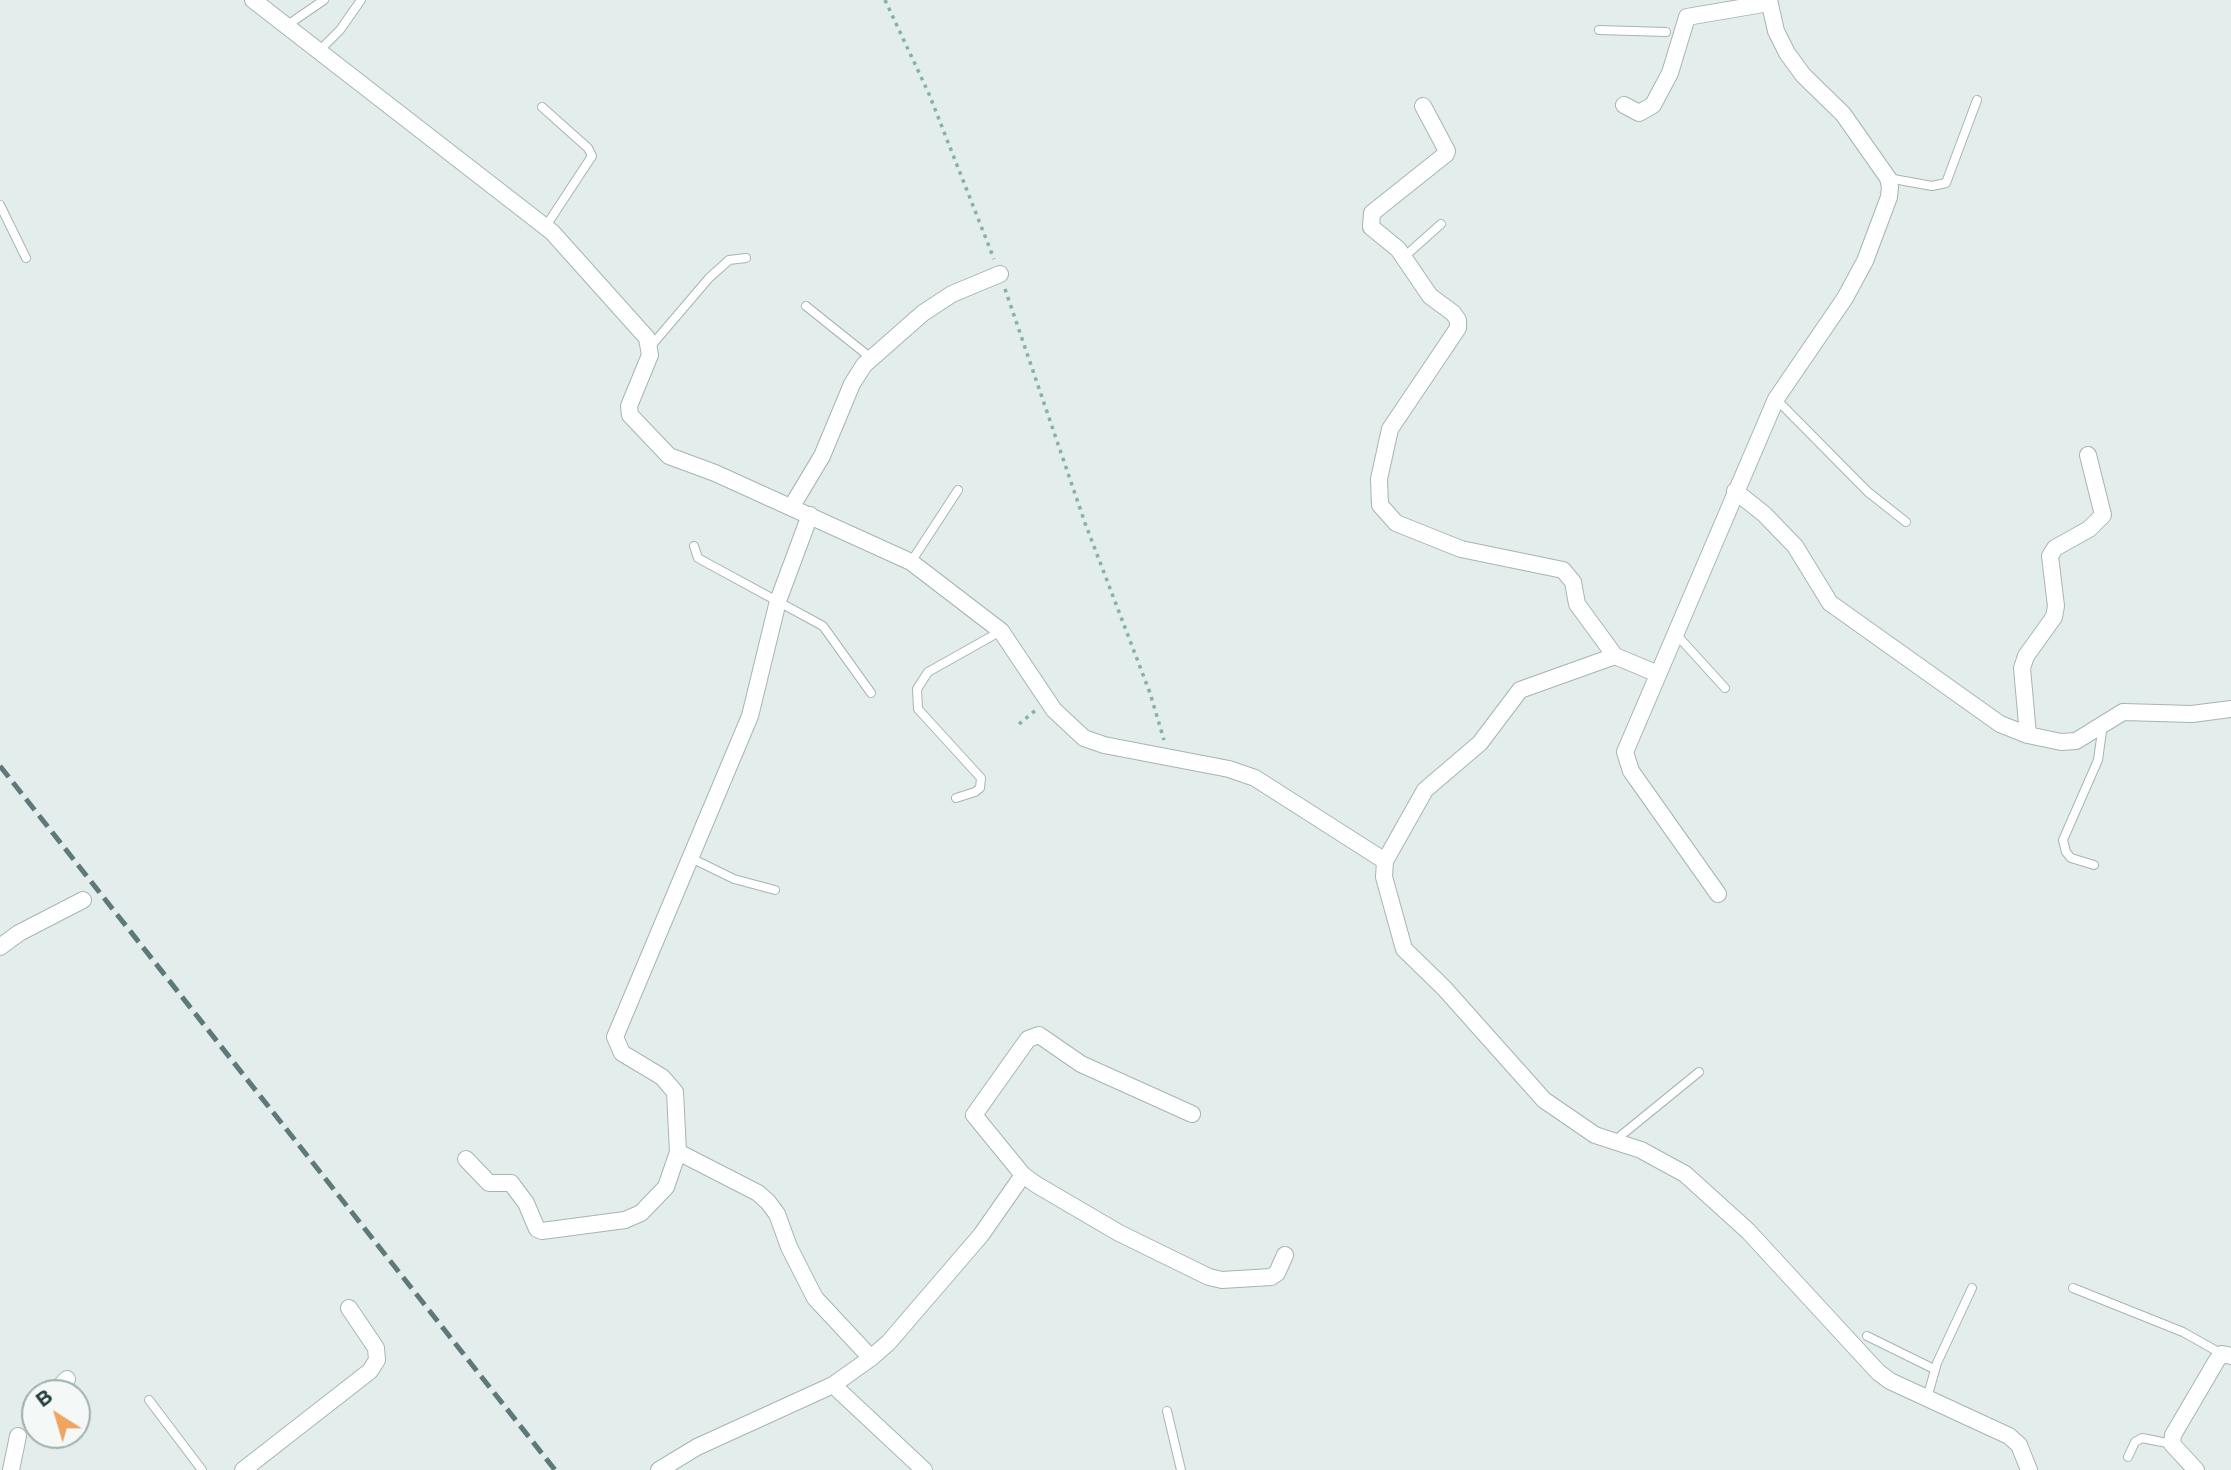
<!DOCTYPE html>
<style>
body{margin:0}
#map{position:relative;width:2231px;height:1470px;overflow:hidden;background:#e3edeb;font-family:Montserrat,sans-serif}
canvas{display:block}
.north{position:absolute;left:21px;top:1379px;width:70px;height:70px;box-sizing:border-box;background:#f4f9f8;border:2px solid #a0aead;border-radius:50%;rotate:323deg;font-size:19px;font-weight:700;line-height:28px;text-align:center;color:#233e3d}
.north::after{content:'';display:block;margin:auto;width:24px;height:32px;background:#efa55f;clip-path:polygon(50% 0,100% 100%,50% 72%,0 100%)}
</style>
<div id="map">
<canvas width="2231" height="1470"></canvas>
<div class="north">B</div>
</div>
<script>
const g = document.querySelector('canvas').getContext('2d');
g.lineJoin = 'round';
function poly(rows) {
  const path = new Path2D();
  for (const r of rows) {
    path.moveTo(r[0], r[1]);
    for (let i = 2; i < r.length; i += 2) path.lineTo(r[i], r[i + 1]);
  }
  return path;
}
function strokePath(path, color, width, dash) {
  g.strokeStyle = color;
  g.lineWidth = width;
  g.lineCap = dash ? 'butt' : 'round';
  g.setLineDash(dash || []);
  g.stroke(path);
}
const path = poly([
 [885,0,929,94,994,259],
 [1005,289,1085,523,1150,693,1164,740],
 [1019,724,1036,710]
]);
const service = poly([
 [286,26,324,0],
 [1599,30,1666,32],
 [319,51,340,30,361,0],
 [542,107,588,148,592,156,546,226],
 [1888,178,1932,186,1946,183,1977,100],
 [0,205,26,258],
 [1404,257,1441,224],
 [806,306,871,358],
 [651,346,709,278,729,260,746,258],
 [1776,399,1868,492,1906,522],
 [694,546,698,558,707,563,823,626,871,693],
 [911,562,958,490],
 [1675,633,1725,688],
 [956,798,975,792,980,788,981,778,918,709,917,689,928,672,1001,631],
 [691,858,734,879,775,890],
 [2094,865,2071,858,2066,852,2063,840,2098,760,2103,724],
 [1613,1142,1699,1072],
 [2073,1288,2183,1332,2222,1354],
 [1867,1336,1934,1369],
 [1927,1398,1937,1363,1972,1288],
 [149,1400,202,1470],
 [1167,1411,1181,1470],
 [2128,1457,2135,1442,2142,1438,2172,1444]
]);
const minor = poly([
 [253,0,552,232,647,338,650,355,629,406,630,415,669,456,715,473,911,562,1001,631,1054,710,1084,738,1104,745,1229,769,1255,778,1385,861],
 [1624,105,1639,113,1653,105,1670,73,1687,17,1769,3],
 [1423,106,1447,151,1446,154,1372,213,1371,227,1398,249,1430,296,1453,313,1458,320,1458,328,1390,429,1379,479,1380,505,1396,523,1461,549,1563,570,1573,582,1577,604,1615,656,1658,674],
 [1735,491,1764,514,1795,546,1830,603,2000,724,2028,735,2061,742,2076,741,2123,712,2192,714,2231,709],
 [792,506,822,456,852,384,864,365,923,313,952,294,1000,274],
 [1615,656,1520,690,1480,743,1425,790,1385,861,1384,877,1404,949,1444,988,1544,1100,1595,1135,1641,1150,1685,1174,1748,1231,1878,1372,1890,1381,2009,1436,2019,1445,2029,1470],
 [2028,735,2022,668,2026,656,2054,617,2056,606,2050,556,2055,548,2089,529,2103,515,2088,455],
 [1718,894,1631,771,1625,752,1776,399,1845,298,1865,261,1889,197,1890,187,1888,178,1843,114,1803,75,1787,53,1776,31,1769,0],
 [0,947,19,933,83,900],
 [1192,1114,1081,1064,1039,1035,1028,1039,974,1115,1023,1175,1037,1185,1119,1233,1209,1277,1222,1280,1271,1277,1277,1273,1285,1255],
 [678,1152,758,1193,768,1202,777,1214,789,1247,815,1298,871,1358],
 [466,1159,489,1183,511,1183,526,1203,537,1229,542,1231,625,1220,641,1213,666,1187,678,1152,675,1092,662,1077,622,1053,615,1037,750,716,778,601,810,515],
 [833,1385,924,1470],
 [54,1393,67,1379],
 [33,1416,35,1414],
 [11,1470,18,1436],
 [243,1470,370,1371,377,1360,376,1348,349,1308],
 [659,1470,697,1447,833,1385,871,1358,889,1342,981,1235,1023,1175],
 [2196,1470,2172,1444,2173,1435,2217,1360,2222,1354,2231,1356]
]);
const rail = poly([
 [0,766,555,1470]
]);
strokePath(service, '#a6b5b3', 10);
strokePath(minor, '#a6b5b3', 18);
strokePath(path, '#84b0ad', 3.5, [3.5, 5]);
strokePath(service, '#fff', 8);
strokePath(minor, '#fff', 16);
strokePath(rail, '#5e7979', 5, [14, 7]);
</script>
